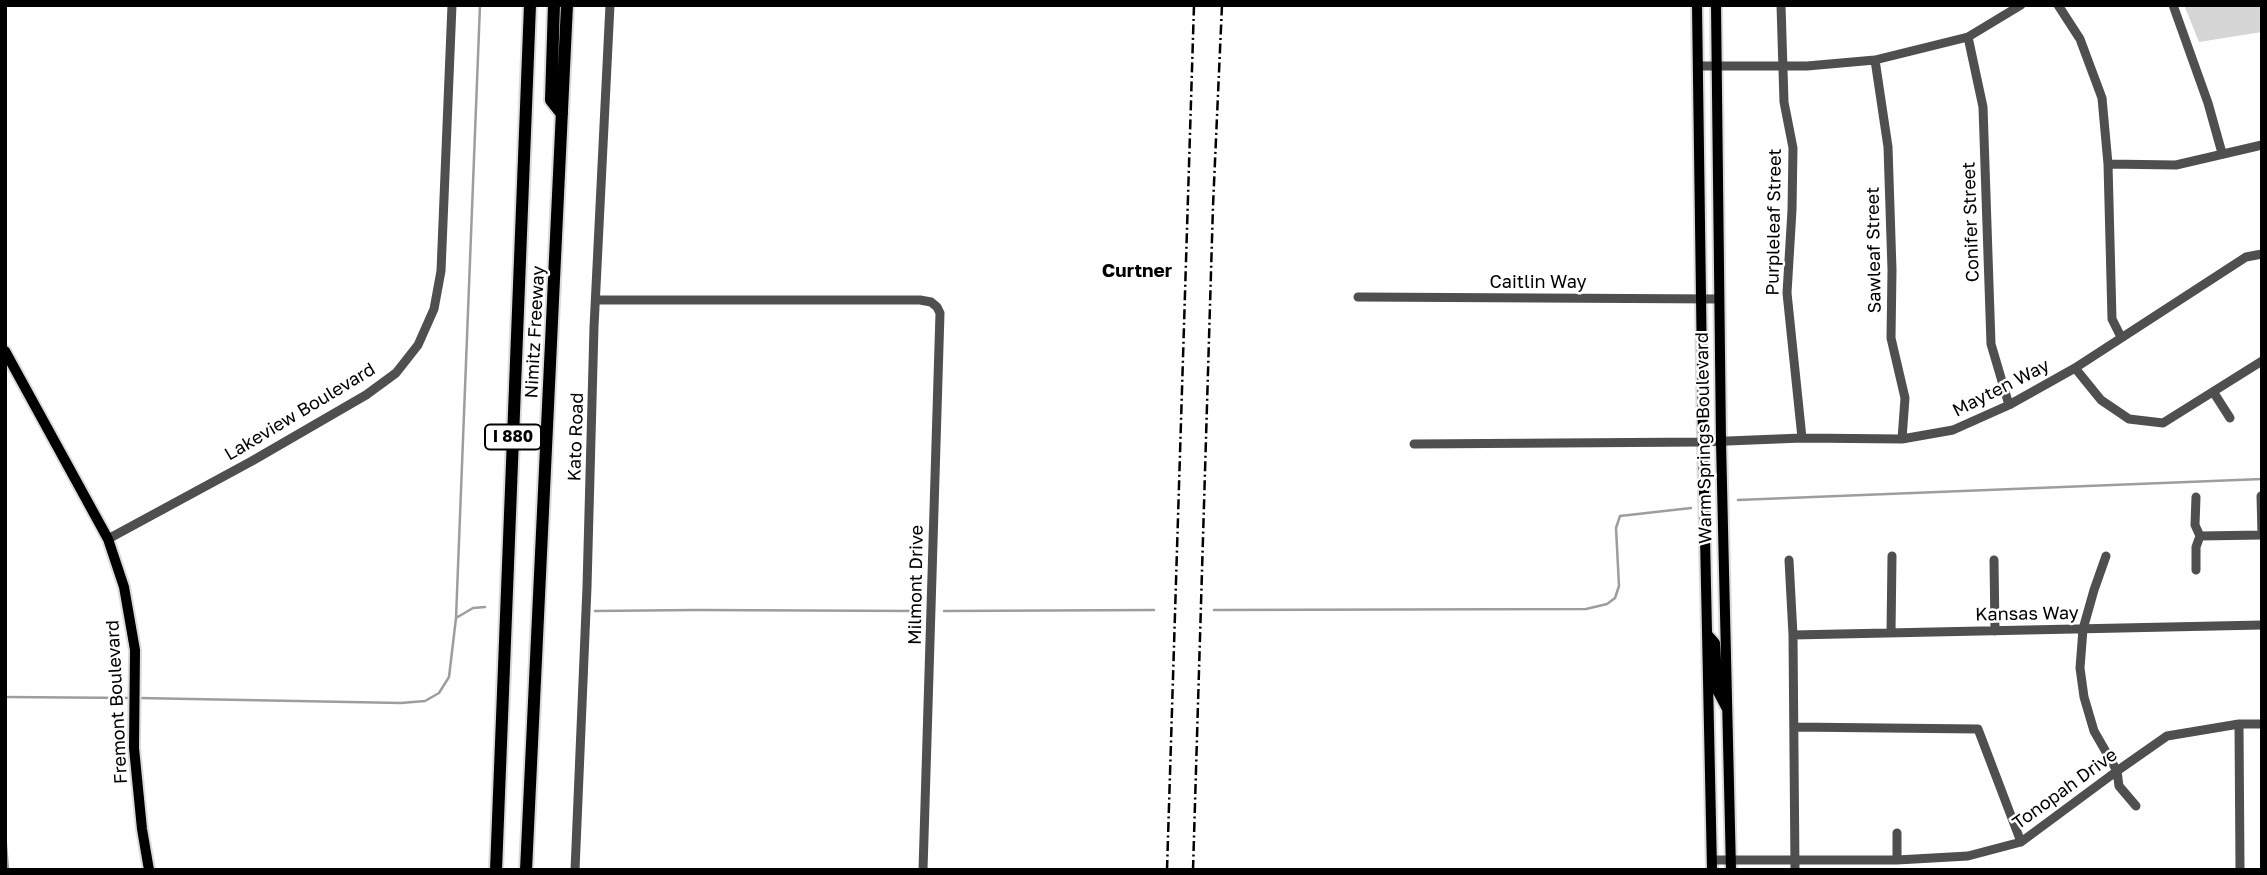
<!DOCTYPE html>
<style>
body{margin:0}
#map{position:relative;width:2267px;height:875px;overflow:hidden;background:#fff;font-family:"Golos Text",sans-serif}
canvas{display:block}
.frame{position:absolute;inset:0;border:7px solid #000;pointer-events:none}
</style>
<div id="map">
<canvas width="2267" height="875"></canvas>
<div class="frame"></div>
</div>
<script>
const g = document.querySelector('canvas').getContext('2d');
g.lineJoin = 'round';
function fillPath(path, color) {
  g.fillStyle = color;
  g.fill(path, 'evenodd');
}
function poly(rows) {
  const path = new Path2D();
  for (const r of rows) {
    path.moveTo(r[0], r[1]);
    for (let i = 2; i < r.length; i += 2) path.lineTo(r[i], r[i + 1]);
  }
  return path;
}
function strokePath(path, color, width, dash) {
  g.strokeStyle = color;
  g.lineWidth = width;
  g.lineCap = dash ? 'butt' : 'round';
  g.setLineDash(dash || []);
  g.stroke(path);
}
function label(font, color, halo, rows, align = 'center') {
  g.font = font + ' "Golos Text",sans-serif';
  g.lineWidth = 5;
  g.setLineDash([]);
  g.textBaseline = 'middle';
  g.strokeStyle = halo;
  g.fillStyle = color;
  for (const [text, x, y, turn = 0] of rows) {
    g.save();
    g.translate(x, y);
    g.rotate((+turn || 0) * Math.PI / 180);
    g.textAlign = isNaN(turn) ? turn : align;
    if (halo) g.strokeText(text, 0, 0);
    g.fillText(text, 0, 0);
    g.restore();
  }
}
const green = poly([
 [2184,5,2262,5,2262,32,2199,42]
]);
const stream = poly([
 [1738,500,2262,479],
 [1214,610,1586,609,1607,604,1615,598,1619,586,1616,528,1620,516,1691,508],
 [595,611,696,610,918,611],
 [944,611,1154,610],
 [456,618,473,608,485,607],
 [5,697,132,698],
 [139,698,401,703,425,701,439,693,449,677,456,618,480,5],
 [5,832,8,870]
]);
const minor = poly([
 [1781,5,1784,102,1793,148,1792,210,1787,293,1802,438],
 [2058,5,2080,39,2102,98,2108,164,2112,319,2121,337],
 [2173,5,2208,103,2222,153],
 [1968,37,1983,107,1991,344,2009,405],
 [1875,60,1888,147,1892,270,1891,338,1905,398,1902,439],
 [1698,66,1807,66,1875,60,1968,37,2021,5],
 [2108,164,2176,165,2262,145],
 [1358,297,1719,299],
 [596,300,920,300,931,302,937,307,940,313,923,870],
 [2075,368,2101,400,2129,419,2163,423,2262,361],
 [2214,393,2230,418],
 [1414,444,1703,442,1802,438,1902,439,1953,430,2009,405,2075,368,2246,257,2262,254],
 [2261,496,2262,535],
 [2200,536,2262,535],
 [108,539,252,461,366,395,396,373,418,345,434,309,441,271,452,5],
 [2106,556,2094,590,2083,629,2080,668,2084,697,2094,731,2117,771,2119,786,2136,806],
 [1789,560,1793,635,1795,870],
 [1994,560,1995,631],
 [2196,570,2196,547,2200,536,2195,525,2196,497],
 [1891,633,1892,556],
 [1793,635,2262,625],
 [2239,724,2240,870],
 [1794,727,1978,729,2021,842],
 [1712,860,1897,860,1968,856,2021,842,2117,771,2167,736,2239,724,2262,724],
 [1897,860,1897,833],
 [575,870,587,587,594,327,610,5]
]);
const major = poly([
 [1697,5,1703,442,1712,870],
 [1716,5,1721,442,1731,870],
 [5,351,108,539,124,587,135,650,134,748,142,829,149,870],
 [1708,635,1715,643,1718,692,1727,709]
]);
const highway = poly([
 [554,5,551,100,562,114],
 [496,870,530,5],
 [526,870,567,5]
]);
const rail = poly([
 [1167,870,1194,5],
 [1193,870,1213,206,1222,5]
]);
const shields = [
 [513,437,56]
];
const shieldNames = [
 ["I 880",513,437]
];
const streetNames = [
 ["Purpleleaf Street",1774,222,-89],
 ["Conifer Street",1971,222,-92],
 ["Sawleaf Street",1874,250,-91],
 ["Caitlin Way",1538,282],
 ["Nimitz Freeway",535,332,-87],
 ["Mayten Way",2001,388,-27],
 ["Lakeview Boulevard",300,412,-31],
 ["Kato Road",576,437,-88],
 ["Warm Springs Boulevard",1704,438,-91],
 ["Milmont Drive",916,585,-89],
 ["Kansas Way",2027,614,-1],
 ["Fremont Boulevard",117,702,-93],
 ["Tonopah Drive",2065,789,-36]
];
const neighbourhoodNames = [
 ["Curtner",1137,271]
];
fillPath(green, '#d6d6d6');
strokePath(stream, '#9d9d9d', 2.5);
strokePath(major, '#dbdbdb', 14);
strokePath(highway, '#dbdbdb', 16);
strokePath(minor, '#4f4f4f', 9);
strokePath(major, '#000', 10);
strokePath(highway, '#000', 12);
strokePath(rail, '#000', 2.5, [10, 3.5, 2, 3.5]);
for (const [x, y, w] of shields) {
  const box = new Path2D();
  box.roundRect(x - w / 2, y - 12.5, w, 25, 5);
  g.fillStyle = '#fff';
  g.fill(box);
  strokePath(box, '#000', 2);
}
label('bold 16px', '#000', null, shieldNames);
label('18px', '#000', '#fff', streetNames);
label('bold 19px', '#000', '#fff', neighbourhoodNames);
</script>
